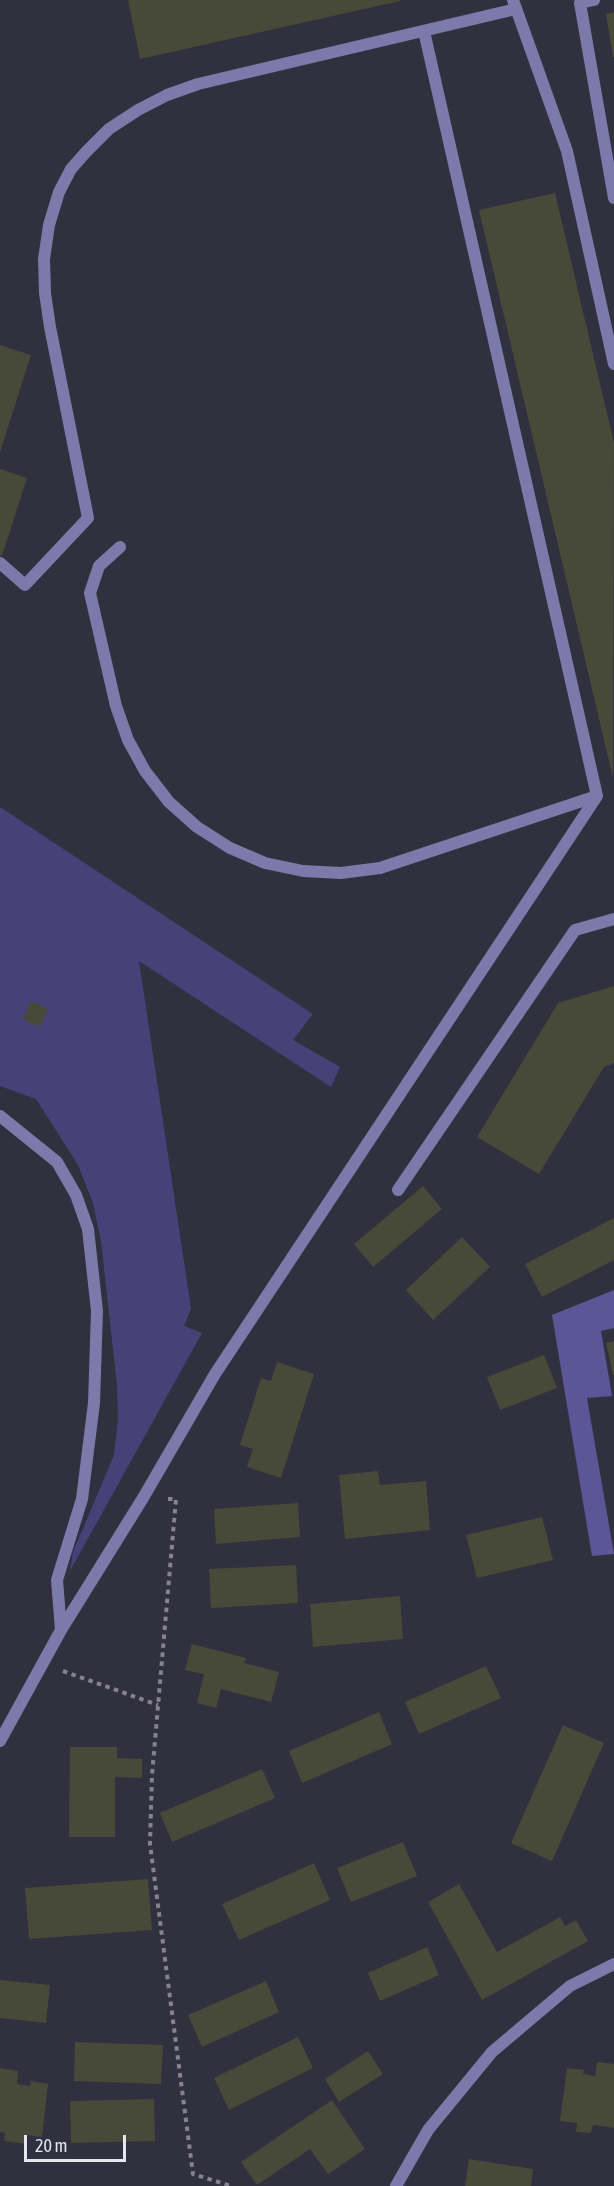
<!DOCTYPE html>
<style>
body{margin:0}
#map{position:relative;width:614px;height:2186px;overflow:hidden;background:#31303f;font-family:"Asap Condensed",sans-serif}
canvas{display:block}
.scale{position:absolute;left:24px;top:2135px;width:102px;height:27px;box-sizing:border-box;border:3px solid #e6e6ef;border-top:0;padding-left:8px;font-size:18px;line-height:21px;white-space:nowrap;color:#e6e6ef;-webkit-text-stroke:4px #31303f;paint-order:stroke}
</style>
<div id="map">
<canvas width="614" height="2186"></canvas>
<div class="scale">20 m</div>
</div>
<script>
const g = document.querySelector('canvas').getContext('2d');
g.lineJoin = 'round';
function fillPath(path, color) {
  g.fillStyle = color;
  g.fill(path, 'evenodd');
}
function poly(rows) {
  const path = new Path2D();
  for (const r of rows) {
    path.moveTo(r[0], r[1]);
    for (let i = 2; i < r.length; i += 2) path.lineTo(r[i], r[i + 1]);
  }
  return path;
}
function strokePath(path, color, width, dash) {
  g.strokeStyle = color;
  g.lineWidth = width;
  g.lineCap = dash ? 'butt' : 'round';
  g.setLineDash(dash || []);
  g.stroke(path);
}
const green = poly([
 [0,807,313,1014,293,1040,340,1067,331,1087,139,961,191,1309,184,1326,202,1333,70,1571,73,1552,114,1455,118,1420,117,1385,101,1241,93,1203,78,1165,36,1099,0,1086]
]);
const forest = poly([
 [614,1290,614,1328,601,1331,612,1396,587,1398,614,1554,592,1556,552,1315]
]);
const building = poly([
 [128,0,400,0,400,1,140,59],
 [614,12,614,57,613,57,606,14],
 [555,193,614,443,613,778,479,210],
 [0,345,31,355,0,452],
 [0,469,27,478,2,556,0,555],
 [614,986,614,1063,604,1067,539,1174,477,1137,558,1003],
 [31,1001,48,1009,39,1027,23,1019],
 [423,1186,442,1209,373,1267,354,1244],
 [614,1218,614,1260,542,1297,525,1264],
 [462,1237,490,1267,433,1320,406,1290],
 [614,1341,614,1375,613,1375,606,1343],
 [544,1355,557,1388,500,1410,487,1377],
 [277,1362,314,1374,281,1478,247,1467,253,1449,240,1445,261,1378,271,1381],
 [378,1471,380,1485,426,1481,430,1530,345,1539,339,1475],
 [298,1503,300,1537,216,1544,214,1509],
 [542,1517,553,1560,477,1578,466,1535],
 [296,1565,298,1603,211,1608,209,1569],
 [400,1596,403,1639,313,1647,310,1604],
 [192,1644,246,1658,244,1663,279,1672,271,1702,221,1689,216,1708,197,1703,204,1674,185,1670],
 [486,1666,501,1698,419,1734,405,1702],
 [379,1712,392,1744,302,1783,289,1751],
 [563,1725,604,1743,552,1861,511,1843],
 [70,1747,117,1747,117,1758,142,1759,142,1778,115,1777,115,1837,69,1837],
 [262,1769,275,1798,172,1842,160,1813],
 [403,1842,417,1876,351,1902,337,1868],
 [314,1863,330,1900,239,1940,222,1904],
 [148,1879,152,1930,29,1939,25,1888],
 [459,1884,497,1952,560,1917,565,1926,576,1920,588,1941,482,2000,428,1902],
 [427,1947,439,1975,380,2001,368,1973],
 [0,1980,50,1985,46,2023,0,2018],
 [266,1981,279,2012,202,2047,188,2015],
 [298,2037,313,2068,229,2110,214,2078],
 [75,2042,163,2045,161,2084,74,2081],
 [368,2051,383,2074,339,2102,325,2079],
 [597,2062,614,2064,614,2128,593,2125,591,2133,576,2132,577,2123,560,2121,567,2068,584,2070,583,2074,595,2076],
 [0,2068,18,2071,17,2084,30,2086,31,2081,48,2084,42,2137,27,2135,26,2144,4,2141,5,2133,0,2132],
 [154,2099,155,2141,71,2143,70,2101],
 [332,2100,365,2149,328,2174,310,2149,257,2185,241,2162],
 [469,2159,533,2169,531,2186,465,2186]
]);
const path = poly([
 [168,1499,176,1499,152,1775,150,1844,193,2174,231,2186],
 [63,1671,158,1705]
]);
const service = poly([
 [513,0,567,151,614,364],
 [594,0,580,3,614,198],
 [120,547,99,566,90,593,116,706,128,740,145,771,169,802,197,827,230,848,265,863,303,871,341,873,380,868,597,796],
 [0,563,25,585,88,518,50,327,45,293,44,259,49,225,59,192,71,169,86,152,109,129,138,110,167,95,198,84,516,9],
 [0,1116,57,1162,76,1195,88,1229,97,1311,94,1403,82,1499,57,1580,61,1630],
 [398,1190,575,930,614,919],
 [0,1741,61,1630,143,1498,215,1374,597,796,424,31]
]);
const minor = poly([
 [396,2186,428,2130,492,2052,570,1986,614,1964]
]);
fillPath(green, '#464277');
fillPath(forest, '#5b5797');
fillPath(building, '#474939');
strokePath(path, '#84838f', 4, [4.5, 4.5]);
strokePath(service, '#7b7aaa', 12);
strokePath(minor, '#7b7aaa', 12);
</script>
